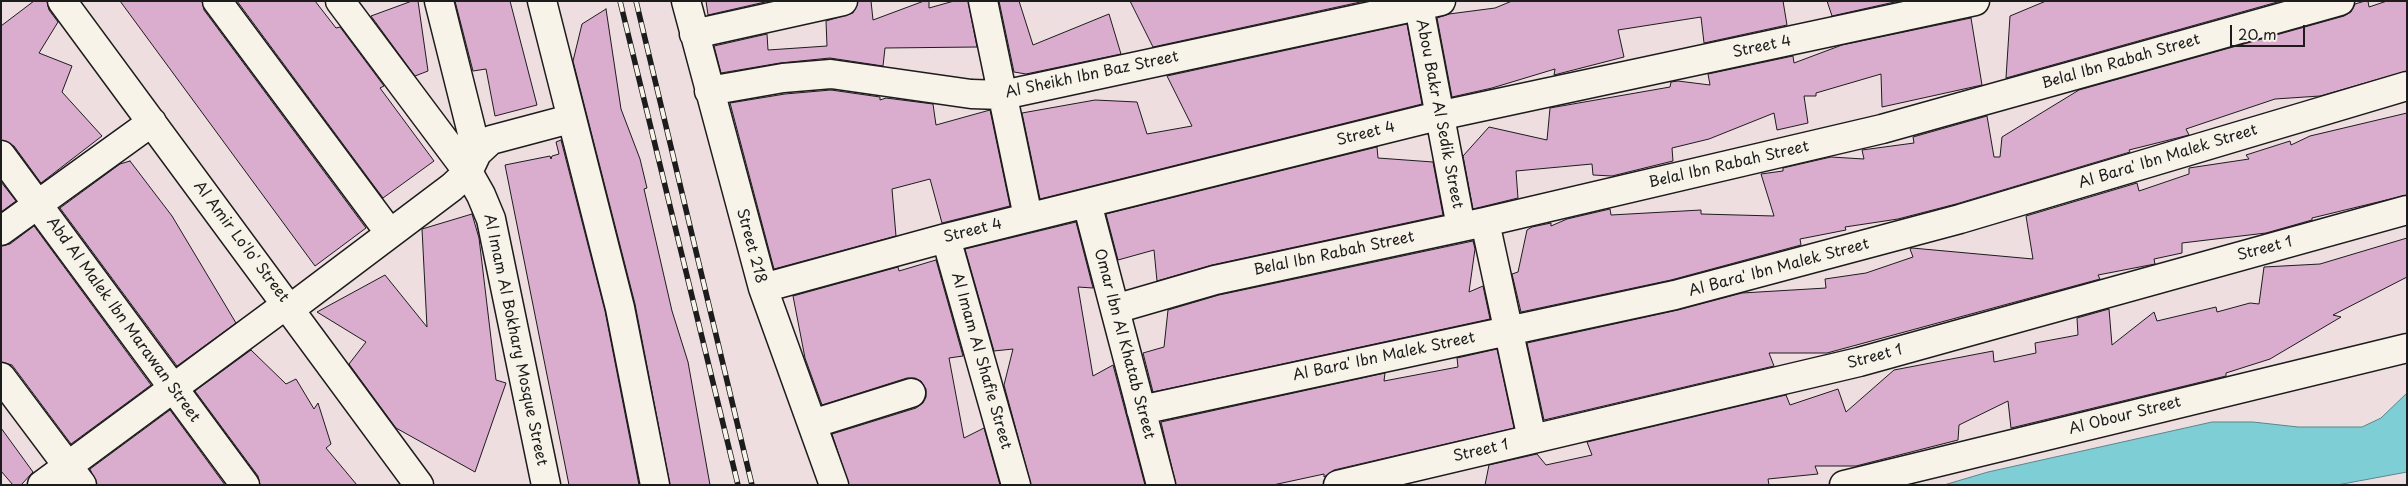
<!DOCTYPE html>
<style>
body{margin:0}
#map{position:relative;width:2408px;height:486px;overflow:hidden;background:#eedee0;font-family:"Playpen Sans",sans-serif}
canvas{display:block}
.frame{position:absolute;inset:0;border:2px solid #1c1c1c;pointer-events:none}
.scale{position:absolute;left:2230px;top:25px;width:75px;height:22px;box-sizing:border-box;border:2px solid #1c1c1c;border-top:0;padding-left:6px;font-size:15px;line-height:18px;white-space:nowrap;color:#1c1c1c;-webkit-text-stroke:4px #f7f3e8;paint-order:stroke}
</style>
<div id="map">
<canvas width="2408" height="486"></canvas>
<div class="frame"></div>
<div class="scale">20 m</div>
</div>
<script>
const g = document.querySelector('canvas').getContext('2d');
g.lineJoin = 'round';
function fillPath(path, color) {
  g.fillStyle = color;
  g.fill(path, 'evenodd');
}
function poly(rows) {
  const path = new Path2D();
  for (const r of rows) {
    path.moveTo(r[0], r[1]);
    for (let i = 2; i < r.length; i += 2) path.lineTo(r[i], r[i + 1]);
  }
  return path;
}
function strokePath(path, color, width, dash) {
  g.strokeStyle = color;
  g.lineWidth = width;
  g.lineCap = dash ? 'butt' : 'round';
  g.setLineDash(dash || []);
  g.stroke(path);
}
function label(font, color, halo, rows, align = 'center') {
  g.font = font + ' "Playpen Sans",sans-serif';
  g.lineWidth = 4;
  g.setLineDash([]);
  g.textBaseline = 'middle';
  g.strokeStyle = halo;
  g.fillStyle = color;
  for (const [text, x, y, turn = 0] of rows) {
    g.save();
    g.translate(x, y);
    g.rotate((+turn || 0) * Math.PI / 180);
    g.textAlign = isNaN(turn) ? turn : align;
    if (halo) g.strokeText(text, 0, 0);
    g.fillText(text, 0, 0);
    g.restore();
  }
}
const water = poly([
 [2407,393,2407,472,2337,485,1944,485,1988,472,2212,422,2253,422,2298,427,2362,427,2381,418,2407,393]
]);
const building = poly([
 [34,1,47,1,49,10,58,22,39,53,72,66,62,92,102,136,41,183,14,146,1,140,1,26,34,1],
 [120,1,202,1,204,10,366,228,315,266,120,1],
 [237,1,315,1,336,28,340,27,384,86,380,88,434,161,383,198,237,1],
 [412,1,418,1,428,71,415,76,371,16,412,1],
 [455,1,510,1,537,105,495,116,486,69,473,71,455,1],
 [706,1,765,1,765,2,708,15,706,1],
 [858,1,871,1,873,20,924,1,929,1,929,8,954,1,968,1,977,47,885,48,883,66,830,58,780,63,721,73,714,46,767,34,768,50,827,46,826,21,853,13,858,1],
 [999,1,1019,1,1033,45,1109,14,1121,54,1026,74,1014,72,999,1],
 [1130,1,1365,1,1153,47,1130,1],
 [1512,1,1783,1,1787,25,1704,43,1701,17,1618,30,1624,57,1554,75,1555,69,1492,88,1452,97,1437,18,1449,14,1495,8,1512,1],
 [1827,1,1899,1,1832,16,1827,1],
 [2046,1,2281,1,2006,78,2010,16,2046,1],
 [2365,1,2368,1,2369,7,2387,1,2407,1,2407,71,2320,96,2275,99,2186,129,2189,135,2129,150,2130,152,1956,204,1898,219,1845,227,1846,230,1800,239,1801,245,1671,280,1521,312,1512,274,1518,272,1527,230,1532,227,1551,223,1551,226,1567,219,1610,209,1611,215,1701,210,1701,214,1774,216,1761,174,1783,171,1783,168,1831,157,1864,159,1862,150,1914,143,1913,137,1987,116,1994,157,2000,157,2002,137,2079,90,2344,16,2351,12,2355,4,2365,1],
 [606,9,621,109,640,159,647,188,644,189,672,311,688,362,710,485,670,485,635,304,573,61,582,24,606,9],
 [1971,18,1982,85,1882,107,1881,74,1816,93,1816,96,1804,96,1808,123,1777,130,1774,113,1709,139,1672,148,1673,161,1612,176,1593,175,1592,164,1516,171,1518,198,1473,209,1463,156,1489,127,1547,140,1550,108,1670,87,1671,82,1678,81,1710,85,1708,74,1793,56,1794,63,1842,45,1971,18],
 [1407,24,1422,104,1040,199,1022,113,1095,100,1137,102,1147,134,1192,126,1167,76,1407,24],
 [831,90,880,97,880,100,886,98,933,104,936,125,990,110,1010,206,942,223,930,179,892,189,896,236,774,269,730,103,785,94,831,90],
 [2407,113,2407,195,2312,218,2312,220,2266,233,2182,243,2182,253,2154,259,2155,264,2098,275,2100,279,1827,353,1769,353,1774,366,1544,420,1527,343,1678,310,1742,293,1826,288,1825,279,1866,273,1913,257,1910,249,1912,248,2033,259,2026,216,2137,183,2139,191,2189,174,2189,168,2249,159,2246,155,2290,141,2291,145,2310,136,2407,113],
 [561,140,605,311,639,485,569,485,505,165,550,156,551,159,552,156,559,154,556,142,561,140],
 [1377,147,1378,158,1433,162,1443,215,1212,265,1157,281,1154,250,1118,260,1106,214,1377,147],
 [130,161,172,216,236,323,177,366,60,208,120,164,130,161],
 [1,182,16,201,1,212,1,182],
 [472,214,479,238,496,380,506,383,475,472,396,428,349,364,366,342,317,312,385,275,427,327,422,229,472,214],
 [1076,222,1093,288,1078,287,1093,376,1113,365,1145,485,1031,485,1004,385,1013,349,994,351,965,249,1076,222],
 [34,226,151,385,71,444,12,365,1,362,1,246,10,244,34,226],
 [2407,238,2407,277,2333,315,2341,317,2270,359,2226,373,2226,376,2011,428,2008,401,1959,425,1958,440,1856,466,1815,466,1818,474,1768,479,1769,485,1485,485,1489,465,1537,454,1546,465,1592,455,1587,442,1786,395,1790,405,1838,389,1846,412,1894,370,1993,351,1994,362,2036,353,2035,343,2078,335,2077,318,2109,309,2112,345,2154,312,2157,321,2216,307,2217,312,2250,303,2259,304,2264,267,2320,264,2407,238],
 [1473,241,1475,249,1469,292,1483,286,1490,319,1153,392,1143,353,1164,347,1168,310,1219,295,1473,241],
 [936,260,963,356,949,358,964,438,984,428,1000,485,849,485,832,434,916,408,923,403,926,397,926,389,921,381,915,378,907,378,822,405,805,358,793,296,898,267,899,271,936,260],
 [1497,349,1514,428,1334,470,1324,477,1324,474,1273,485,1176,485,1161,422,1385,373,1384,381,1458,367,1457,358,1497,349],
 [251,350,286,384,296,379,314,409,318,403,331,444,326,448,357,485,260,485,258,476,195,391,251,350],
 [170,410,225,485,97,485,90,469,170,410],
 [1,428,33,472,21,485,13,485,1,471,1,428]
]);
const minor = poly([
 [62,1,419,485],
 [217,1,389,232],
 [340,1,468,172,481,195,491,219,546,485],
 [439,1,477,153],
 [542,1,620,308,655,485],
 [686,1,763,288,834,485],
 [983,1,1028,217],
 [1418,1,1461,227],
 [694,34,843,1],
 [709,91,783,78,831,74,971,94,1003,95,1441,1],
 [1,155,245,485],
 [1087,203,1161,485],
 [1485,222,1532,439],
 [1,231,152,122],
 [946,238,1016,485],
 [763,288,946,238,1438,116,1975,1],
 [290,309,452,187,468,172,477,153,491,140,570,119],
 [1115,309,1215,280,1485,222,1882,129,2340,1],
 [1,377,82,485],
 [1141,410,1675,295,1960,219,2407,86],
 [812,424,911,393],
 [42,485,287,304],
 [1338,485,1859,362,2407,210],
 [1844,485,2407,348]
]);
const rail = poly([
 [620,1,738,485],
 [636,1,752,485]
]);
const streetNames = [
 ["Street 4",1762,47,-12],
 ["Belal Ibn Rabah Street",2121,62,-16],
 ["Al Sheikh Ibn Baz Street",1092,75,-12],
 ["Abou Bakr Al Sedik Street",1439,114,79],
 ["Street 4",1366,134,-14],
 ["Al Bara' Ibn Malek Street",2168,157,-17],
 ["Belal Ibn Rabah Street",1729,165,-13],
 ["Street 4",973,231,-14],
 ["Al Amir Lo'lo' Street",241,242,53],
 ["Street 218",751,246,75],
 ["Street 1",2265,249,-15],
 ["Belal Ibn Rabah Street",1334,254,-12],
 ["Al Bara' Ibn Malek Street",1779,268,-15],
 ["Abd Al Malek Ibn Marawan Street",123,320,54],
 ["Al Imam Al Bokhary Mosque Street",515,340,78],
 ["Omar Ibn Al Khatab Street",1124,344,75],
 ["Al Bara' Ibn Malek Street",1384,357,-12],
 ["Street 1",1875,357,-15],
 ["Al Imam Al Shafie Street",981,361,74],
 ["Al Obour Street",2125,416,-14],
 ["Street 1",1481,451,-13]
];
fillPath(water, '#7ecfd5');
strokePath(water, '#57878b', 1);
fillPath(building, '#daaccd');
strokePath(building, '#1c1c1c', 1);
strokePath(minor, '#1c1c1c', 31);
strokePath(minor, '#f7f3e8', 28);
strokePath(rail, '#1c1c1c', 5.5);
strokePath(rail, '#f7f3e8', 4, [11]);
label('15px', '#1c1c1c', '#f7f3e8', streetNames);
</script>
